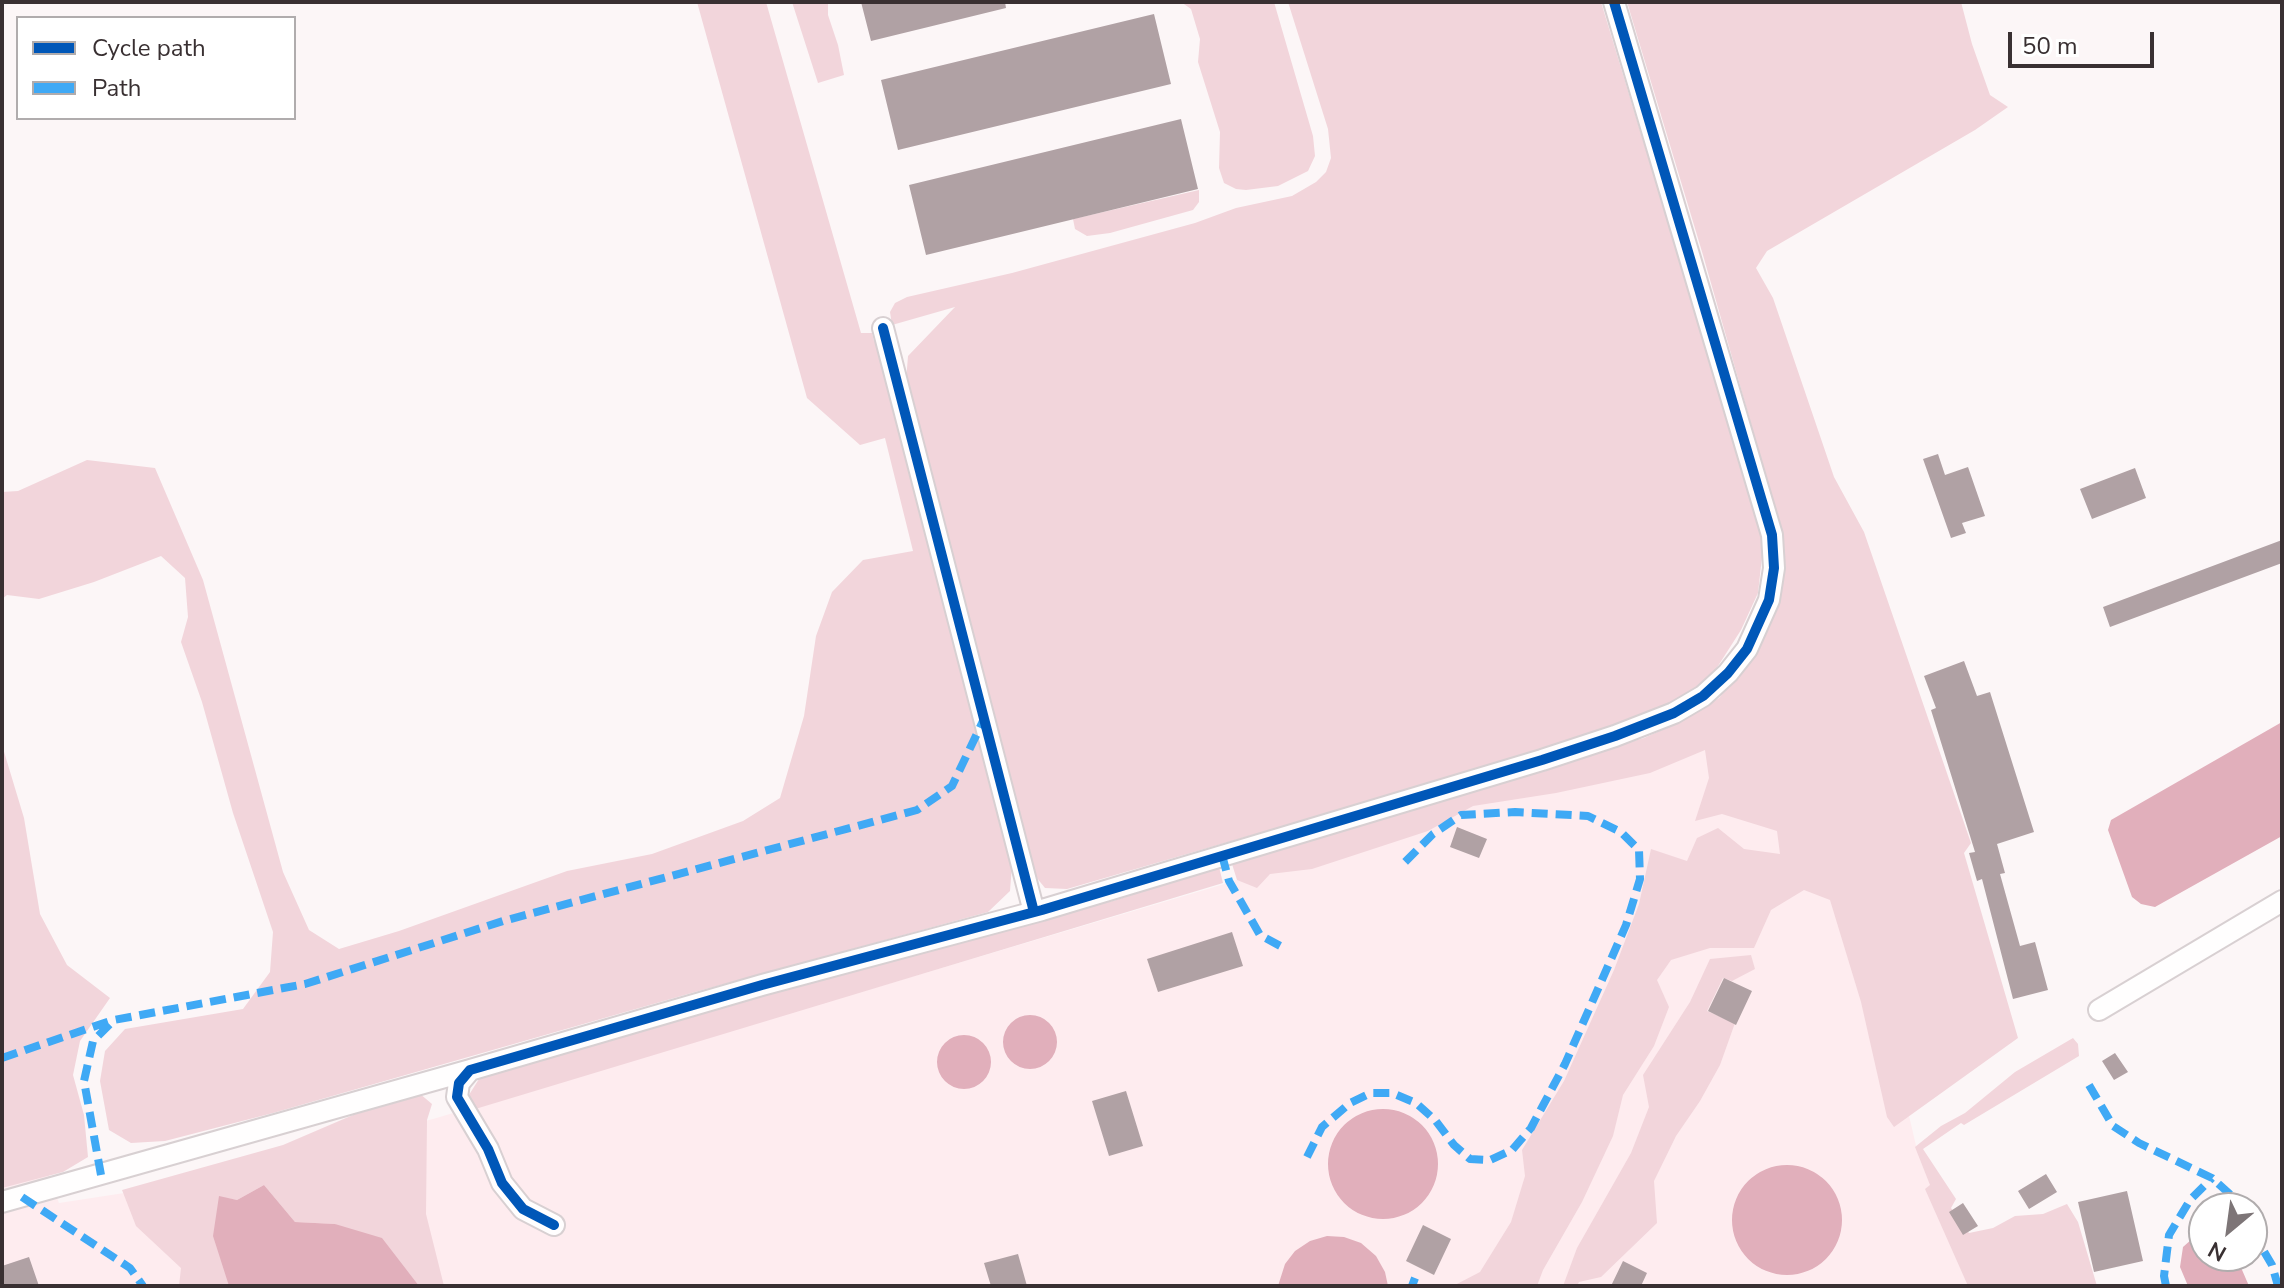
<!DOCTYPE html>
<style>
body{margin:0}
#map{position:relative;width:2284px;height:1288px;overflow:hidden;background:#fcf6f7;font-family:"Nunito Sans",sans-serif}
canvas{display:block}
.frame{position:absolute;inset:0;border:4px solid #393032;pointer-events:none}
.legend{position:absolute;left:16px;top:16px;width:280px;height:104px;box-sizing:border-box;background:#fff;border:2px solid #b0acad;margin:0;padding:10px 14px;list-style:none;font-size:24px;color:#393032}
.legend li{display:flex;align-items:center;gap:16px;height:40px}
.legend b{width:40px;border:2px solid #b0acad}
.north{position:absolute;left:2188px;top:1192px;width:80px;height:80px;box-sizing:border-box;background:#fff;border:2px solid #b0acad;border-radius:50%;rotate:209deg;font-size:22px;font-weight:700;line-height:32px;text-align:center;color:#393032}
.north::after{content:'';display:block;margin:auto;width:28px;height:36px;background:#7d7577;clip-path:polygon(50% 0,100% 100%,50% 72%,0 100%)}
.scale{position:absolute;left:2008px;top:32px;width:146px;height:36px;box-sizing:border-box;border:4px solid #393032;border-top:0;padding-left:10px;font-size:24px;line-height:28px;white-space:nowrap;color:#393032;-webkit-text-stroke:6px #fff;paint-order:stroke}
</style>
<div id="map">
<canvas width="2284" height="1288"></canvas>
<div class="frame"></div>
<ul class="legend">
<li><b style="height:10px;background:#0057b8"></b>Cycle path</li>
<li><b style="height:10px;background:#3fa9f5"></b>Path</li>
</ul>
<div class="north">N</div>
<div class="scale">50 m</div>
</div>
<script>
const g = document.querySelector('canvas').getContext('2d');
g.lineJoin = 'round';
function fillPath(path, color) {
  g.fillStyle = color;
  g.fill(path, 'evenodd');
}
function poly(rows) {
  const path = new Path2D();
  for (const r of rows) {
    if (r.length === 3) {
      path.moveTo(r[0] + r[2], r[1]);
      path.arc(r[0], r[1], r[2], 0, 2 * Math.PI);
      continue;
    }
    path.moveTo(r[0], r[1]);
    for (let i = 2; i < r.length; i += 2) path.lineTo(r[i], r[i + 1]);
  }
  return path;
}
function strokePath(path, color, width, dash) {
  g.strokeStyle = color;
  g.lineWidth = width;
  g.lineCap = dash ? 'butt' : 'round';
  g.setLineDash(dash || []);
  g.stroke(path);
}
const built = poly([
 [1815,711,1917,1150,1985,1286,2,1286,2,1158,38,1147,59,1203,170,1186,433,1119,1221,885,1604,759]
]);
const green = poly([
 [697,2,766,2,861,333,872,333,874,341,882,349,1012,865,1010,891,988,912,695,992,273,1113,165,1141,131,1143,109,1130,100,1081,105,1051,125,1029,243,1009,270,972,273,932,233,813,202,702,181,642,188,617,185,578,161,556,94,582,39,599,7,595,2,599,2,492,18,491,87,460,155,468,203,580,283,872,309,930,339,949,399,931,567,871,652,854,743,821,780,798,804,716,816,636,832,592,863,560,913,551,885,438,860,445,807,398],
 [792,2,828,2,828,15,838,45,844,75,818,83],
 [1181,2,1274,2,1313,136,1315,156,1308,171,1278,186,1246,190,1236,189,1224,183,1219,168,1220,132,1198,62,1200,39,1191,9],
 [1288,2,1601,2,1764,539,1758,593,1741,630,1718,666,1692,697,1602,733,1067,889,1045,888,1032,872,906,381,908,356,955,307,892,325,890,312,895,303,907,297,1012,273,1195,223,1236,208,1292,196,1316,182,1326,172,1331,158,1328,129],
 [1627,2,1961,2,1972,44,1990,95,2008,107,1975,130,1767,251,1756,268,1773,298,1834,477,1864,532,1971,843,1964,853,2018,1038,1894,1127,1887,1117,1861,1002,1830,900,1804,890,1771,910,1754,948,1710,948,1671,960,1657,980,1669,1007,1654,1046,1623,1095,1613,1136,1582,1202,1543,1270,1537,1286,1453,1286,1480,1272,1511,1222,1525,1176,1522,1150,1564,1081,1614,970,1639,904,1651,849,1687,861,1697,838,1718,828,1744,849,1780,854,1777,831,1722,814,1695,821,1709,778,1705,750,1650,773,1556,793,1473,806,1428,831,1312,869,1270,874,1257,888,1237,880,1232,864,1435,799,1644,738,1682,721,1719,698,1755,655,1774,614,1783,580,1780,526,1703,255],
 [1199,190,1199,202,1193,210,1110,233,1087,236,1075,229,1073,219],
 [2,745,24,818,40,914,67,965,110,998,80,1041,73,1075,84,1115,88,1157,63,1172,2,1188],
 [1219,867,1223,883,472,1110,467,1098,479,1079,535,1060,816,980,1116,900],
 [1751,955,1755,969,1732,981,1723,978,1707,1011,1735,1023,1720,1065,1700,1101,1676,1136,1654,1181,1657,1223,1601,1277,1579,1282,1577,1286,1563,1286,1577,1248,1631,1153,1649,1107,1643,1075,1690,1002,1710,959],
 [2073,1038,2078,1044,2079,1056,1964,1125,1961,1123,1923,1149,1956,1199,1951,1208,1969,1233,1993,1228,2015,1216,2043,1214,2067,1204,2078,1222,2097,1286,1968,1286,1925,1189,1930,1185,1915,1147,1941,1126,1965,1113,2015,1072],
 [419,1093,432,1104,427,1120,426,1214,444,1286,419,1286,335,1224,295,1222,264,1185,237,1200,219,1197,229,1286,179,1286,181,1268,136,1226,122,1190,283,1145,374,1106]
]);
const water = poly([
 [2282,722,2282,836,2155,907,2141,904,2132,897,2108,830,2111,820],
 [1030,1042,27],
 [964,1062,27],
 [1383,1164,55],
 [1787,1220,55],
 [264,1185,295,1222,335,1224,382,1238,419,1286,229,1286,213,1236,219,1196,237,1200],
 [2204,1234,2204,1256,2236,1256,2249,1286,2188,1286,2180,1267,2183,1247,2192,1239],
 [1327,1236,1344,1237,1361,1243,1376,1256,1385,1272,1388,1286,1278,1286,1285,1264,1295,1251,1310,1241]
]);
const building = poly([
 [861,2,1005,2,1006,8,871,41],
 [1154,14,1171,84,898,150,881,80],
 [1181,119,1198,189,926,255,909,185],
 [1938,454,1945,475,1968,467,1985,516,1962,523,1966,533,1951,538,1923,459],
 [2135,468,2146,498,2092,519,2080,489],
 [2282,540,2282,563,2110,627,2103,607],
 [1964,661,1977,696,1990,692,2034,832,1997,844,2005,873,2000,874,2020,946,2035,942,2048,990,2013,999,1982,879,1977,881,1969,853,1975,852,1931,710,1936,708,1924,676],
 [1457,827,1487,839,1479,858,1450,847],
 [1232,932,1243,966,1158,992,1147,959],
 [1724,978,1752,991,1736,1025,1708,1011],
 [2115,1053,2128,1072,2114,1080,2102,1061],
 [1126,1091,1143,1146,1109,1156,1092,1101],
 [2046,1174,2057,1192,2029,1209,2018,1191],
 [2127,1191,2143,1261,2094,1272,2078,1202],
 [1963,1203,1978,1226,1963,1235,1949,1212],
 [1423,1225,1451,1239,1434,1275,1406,1261],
 [1018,1254,1027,1286,991,1286,984,1263],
 [29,1257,39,1286,2,1286,2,1266],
 [1623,1261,1647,1273,1641,1286,1611,1286]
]);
const street = poly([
 [883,328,1034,912],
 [2099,1010,2282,901],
 [2,1202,470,1070],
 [554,1225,523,1209,502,1183,488,1149,457,1097,459,1083,470,1070,762,985,1042,910,1542,760,1615,736,1674,713,1703,696,1728,673,1747,649,1769,600,1774,568,1772,535,1614,2]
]);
const quiet = poly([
 [1222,855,1229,881,1260,935,1284,948],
 [2,1058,110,1021],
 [2089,1085,2113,1126,2139,1143,2212,1178,2232,1196,2239,1208],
 [1307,1157,1322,1127,1350,1103,1371,1093,1392,1093,1416,1103,1435,1120,1454,1145,1470,1159,1490,1160,1512,1150,1531,1128,1565,1064,1626,925,1640,879,1639,850,1621,832,1588,816,1515,812,1461,815,1433,834,1402,865],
 [101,1175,84,1081,93,1041,114,1020,305,984,503,921,917,810,952,786,983,721],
 [22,1197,130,1268,143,1286],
 [2252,1231,2272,1265,2278,1286],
 [1412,1286,1415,1278],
 [2166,1286,2164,1276,2169,1235,2190,1200,2212,1178]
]);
const cycleway = poly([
 [883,328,1034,912],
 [554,1225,523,1209,502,1183,488,1149,457,1097,459,1083,470,1070,762,985,1042,910,1542,760,1615,736,1674,713,1703,696,1728,673,1747,649,1769,600,1774,568,1772,535,1614,2]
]);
fillPath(built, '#feecef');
fillPath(green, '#f2d5db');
fillPath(water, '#e1afbb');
fillPath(building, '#b0a1a4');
strokePath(street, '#d8d0d2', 24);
strokePath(street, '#fffefe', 20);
strokePath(quiet, '#3fa9f5', 8, [16, 8]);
strokePath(cycleway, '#0057b8', 10);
</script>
